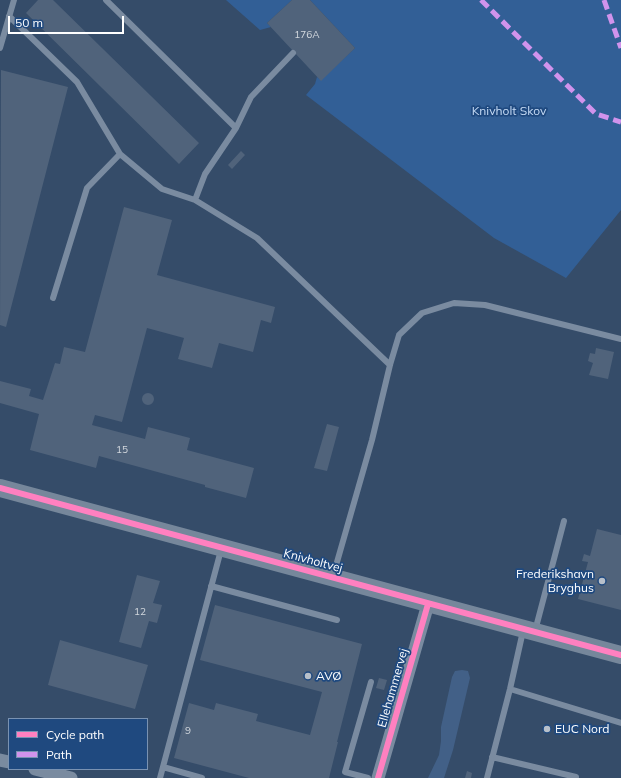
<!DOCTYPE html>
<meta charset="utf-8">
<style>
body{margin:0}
#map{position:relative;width:621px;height:778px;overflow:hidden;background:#354c69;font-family:Mulish,sans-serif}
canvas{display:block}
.legend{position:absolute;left:8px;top:718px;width:140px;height:52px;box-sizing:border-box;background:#1f497f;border:1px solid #7992b2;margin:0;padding:5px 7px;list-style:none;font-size:12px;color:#fff}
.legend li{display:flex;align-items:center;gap:8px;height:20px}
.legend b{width:20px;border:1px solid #7992b2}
.scale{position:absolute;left:8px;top:16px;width:116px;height:18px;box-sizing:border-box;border:2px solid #fff;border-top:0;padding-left:5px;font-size:12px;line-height:14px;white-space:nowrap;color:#fff;-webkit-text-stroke:3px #1f497f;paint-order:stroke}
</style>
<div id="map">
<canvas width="621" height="778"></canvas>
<ul class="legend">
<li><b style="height:5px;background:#ff80c0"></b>Cycle path</li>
<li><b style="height:5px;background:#d193ec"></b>Path</li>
</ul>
<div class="scale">50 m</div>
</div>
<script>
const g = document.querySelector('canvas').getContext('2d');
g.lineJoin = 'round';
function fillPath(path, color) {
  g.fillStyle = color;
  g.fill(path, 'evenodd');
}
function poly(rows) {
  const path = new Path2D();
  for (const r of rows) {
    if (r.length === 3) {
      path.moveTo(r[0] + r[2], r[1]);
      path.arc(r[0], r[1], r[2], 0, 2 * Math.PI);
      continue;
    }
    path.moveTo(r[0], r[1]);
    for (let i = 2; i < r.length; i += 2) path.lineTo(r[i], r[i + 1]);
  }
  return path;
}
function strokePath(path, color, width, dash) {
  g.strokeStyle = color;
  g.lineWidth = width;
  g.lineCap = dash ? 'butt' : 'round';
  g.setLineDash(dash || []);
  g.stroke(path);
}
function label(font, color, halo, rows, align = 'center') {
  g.font = font + ' Mulish,sans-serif';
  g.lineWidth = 3.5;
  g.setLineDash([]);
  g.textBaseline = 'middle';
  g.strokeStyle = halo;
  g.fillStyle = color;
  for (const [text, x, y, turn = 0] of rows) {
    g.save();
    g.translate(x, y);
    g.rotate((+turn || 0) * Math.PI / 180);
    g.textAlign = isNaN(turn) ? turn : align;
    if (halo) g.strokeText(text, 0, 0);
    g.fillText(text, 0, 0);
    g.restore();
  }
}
const green = poly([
 [226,0,292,0,267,23,271,27,260,30],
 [310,0,621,0,621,210,566,278,494,238,306,95,315,84,317,77,321,80,355,48]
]);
const water = poly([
 [462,670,468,671,470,678,453,750,444,778,428,778,439,755,441,741,441,727,452,677,455,671]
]);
const building = poly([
 [38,0,53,0,199,143,179,164,26,13],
 [292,0,310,0,355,48,321,81,267,23],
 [1,70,68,87,6,327,0,325],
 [241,151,245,155,232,169,228,165],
 [124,207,172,220,157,275,275,307,271,323,261,320,253,352,219,343,212,368,178,359,184,338,147,328,122,422,95,415,92,425,145,439,148,427,190,438,187,450,254,468,246,498,205,487,205,485,99,456,96,468,30,450,39,414,0,403,0,381,31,389,29,396,43,400,55,363,60,364,64,347,85,352],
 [596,348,614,352,608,379,589,375,593,363,588,361,590,353,595,354],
 [148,399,6],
 [327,424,339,427,327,471,314,468],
 [597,529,621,535,621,610,578,599,588,562,582,561,584,554,590,556],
 [137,575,160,581,153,603,162,605,157,623,149,621,141,648,119,642],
 [215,605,362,644,337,742,338,742,329,778,249,778,174,758,189,703,214,710,216,703,258,714,256,721,310,735,322,692,200,660],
 [60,640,148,665,135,709,48,685],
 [379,678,387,680,384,690,376,688],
 [467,771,472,773,471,778,465,778]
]);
const lane = poly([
 [106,0,236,128],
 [9,16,77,82,120,154,162,189,195,200,257,238,390,365],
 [0,48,14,0],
 [195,200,205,174,236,128,251,97,293,53],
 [53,298,87,188,120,154],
 [333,576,372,440,390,365,399,335,422,313,454,303,485,305,621,339],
 [211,586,337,620],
 [535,631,564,521],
 [510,689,621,723],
 [492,757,576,777],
 [163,767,202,778],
 [160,778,221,550],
 [368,778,345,772,371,682],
 [487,778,510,689,523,631]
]);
const street = poly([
 [0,760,9,762],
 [35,769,71,778],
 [378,778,428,604]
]);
const secondary = poly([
 [0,488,621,655]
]);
const quiet = poly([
 [481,0,596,114,621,122],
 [604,0,621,48]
]);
const cycleway = poly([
 [0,488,621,655],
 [378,778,428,604]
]);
const markers = [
 [602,581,4,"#b8c0ca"],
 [308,676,4,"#b8c0ca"],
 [547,729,4,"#b8c0ca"]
];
const numberNames = [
 ["176A",307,35],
 ["15",122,450],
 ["12",140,612],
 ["9",188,731]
];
const parkNames = [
 ["Knivholt Skov",509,111]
];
const streetNames = [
 ["Knivholtvej",313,561,15],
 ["Ellehammervej",393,688,-74]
];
const poiNames = [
 ["Frederikshavn",594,574,"right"],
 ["Bryghus",594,588,"right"],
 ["AVØ",316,676],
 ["EUC Nord",555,729]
];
fillPath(green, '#325f96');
fillPath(water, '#426087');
fillPath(building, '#50637b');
strokePath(lane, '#7a8ba0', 6);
strokePath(street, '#7a8ba0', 13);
strokePath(secondary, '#76879b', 18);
strokePath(quiet, '#d193ec', 5, [10, 5]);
strokePath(cycleway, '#ff80c0', 6);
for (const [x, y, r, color] of markers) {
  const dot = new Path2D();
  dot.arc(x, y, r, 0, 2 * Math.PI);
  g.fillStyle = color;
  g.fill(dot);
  strokePath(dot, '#1f497f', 1.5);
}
label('10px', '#d3d8de', null, numberNames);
label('12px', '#c7dcf6', '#1f497f', parkNames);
label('12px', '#fff', '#1f497f', streetNames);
label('12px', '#fff', '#1f497f', poiNames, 'left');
</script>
